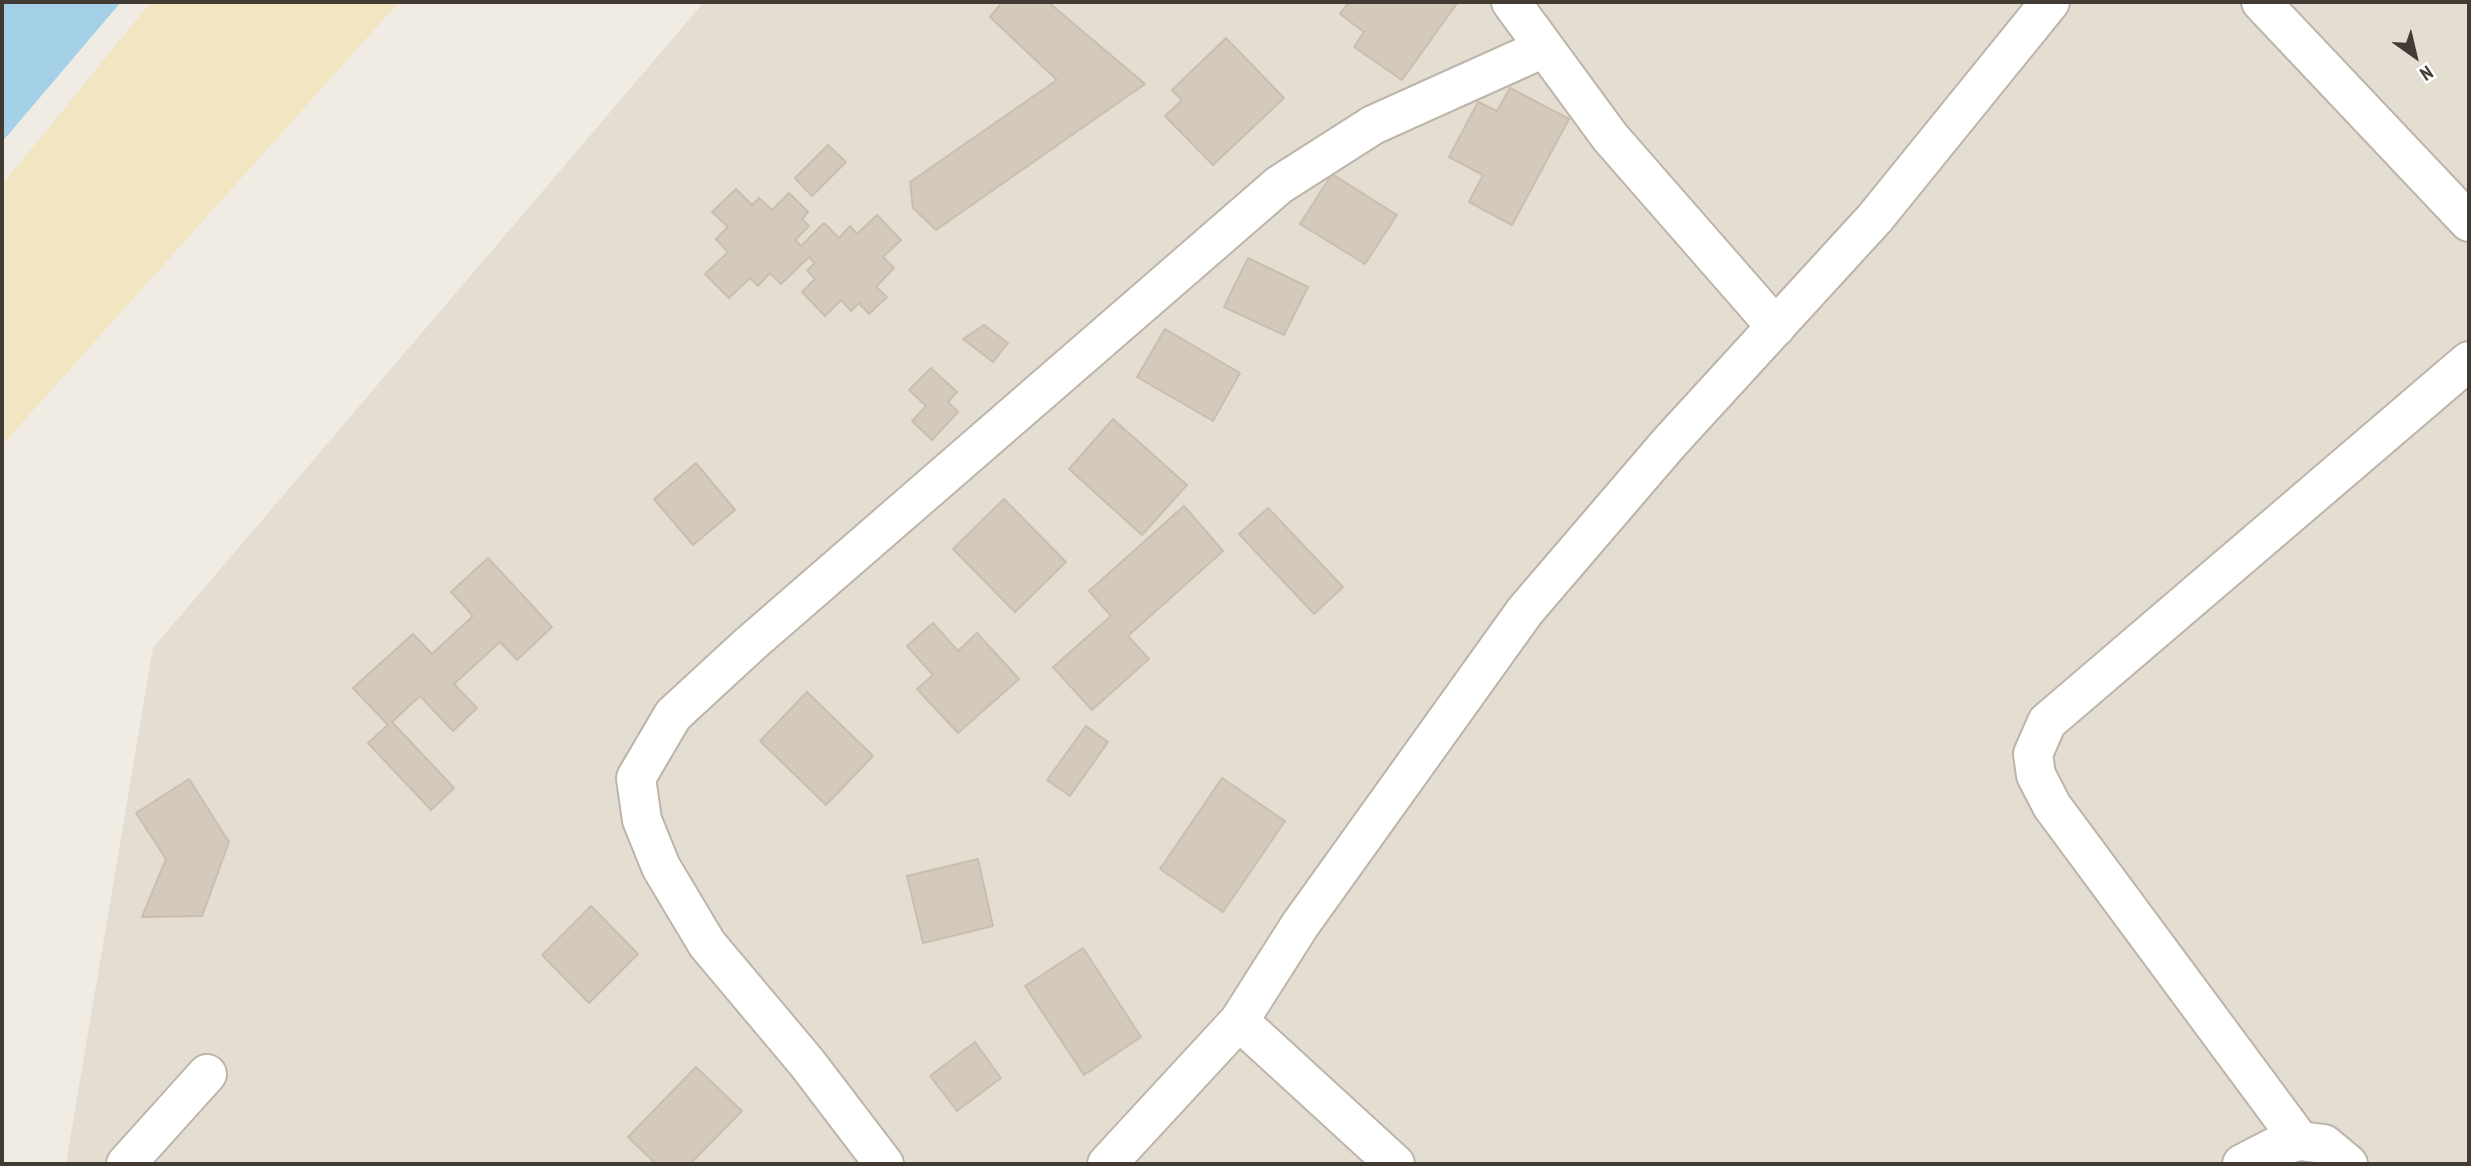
<!DOCTYPE html>
<style>
body{margin:0}
#map{position:relative;width:2471px;height:1166px;overflow:hidden;background:#f0ebe3;font-family:"PT Sans Narrow",sans-serif}
canvas{display:block}
.frame{position:absolute;inset:0;border:4px solid #413b34;pointer-events:none}
.north{position:absolute;left:2380px;top:21px;width:70px;height:70px;-webkit-text-stroke:5px #fff;paint-order:stroke;rotate:146deg;font-size:19px;font-weight:700;line-height:28px;text-align:center;color:#413b34}
.north::after{content:'';display:block;margin:auto;width:24px;height:32px;background:#413b34;clip-path:polygon(50% 0,100% 100%,50% 72%,0 100%)}
</style>
<div id="map">
<canvas width="2471" height="1166"></canvas>
<div class="frame"></div>
<div class="north">N</div>
</div>
<script>
const g = document.querySelector('canvas').getContext('2d');
g.lineJoin = 'round';
function fillPath(path, color) {
  g.fillStyle = color;
  g.fill(path, 'evenodd');
}
function poly(rows) {
  const path = new Path2D();
  for (const r of rows) {
    path.moveTo(r[0], r[1]);
    for (let i = 2; i < r.length; i += 2) path.lineTo(r[i], r[i + 1]);
  }
  return path;
}
function strokePath(path, color, width, dash) {
  g.strokeStyle = color;
  g.lineWidth = width;
  g.lineCap = dash ? 'butt' : 'round';
  g.setLineDash(dash || []);
  g.stroke(path);
}
const residential = poly([
 [704,2,2469,2,2469,1164,66,1164,153,648]
]);
const sand = poly([
 [151,2,399,2,2,445,2,185]
]);
const water = poly([
 [2,2,121,2,2,142]
]);
const building = poly([
 [1002,2,1048,2,1145,84,936,230,913,208,910,182,1057,80,990,17,1002,2],
 [1349,2,1458,2,1402,80,1354,47,1364,32,1340,14,1349,2],
 [1226,38,1284,98,1213,165,1165,116,1182,100,1172,90,1226,38],
 [1510,88,1569,119,1512,225,1469,202,1483,175,1449,157,1478,102,1497,111,1510,88],
 [828,145,846,162,812,196,795,178,828,145],
 [1332,174,1397,215,1365,264,1300,224,1332,174],
 [736,189,752,205,759,198,772,210,789,193,808,212,802,219,809,226,795,240,801,246,824,223,839,238,850,226,857,234,877,215,901,240,883,257,894,268,876,287,887,297,869,314,859,303,851,311,841,300,825,316,802,292,815,279,807,270,815,263,809,257,781,284,770,273,758,286,750,278,729,298,705,274,728,252,716,239,728,227,712,212,736,189],
 [1248,258,1308,287,1284,335,1224,307,1248,258],
 [984,325,1008,343,993,362,963,339,984,325],
 [1165,329,1240,373,1213,421,1137,377,1165,329],
 [931,368,957,392,948,402,958,412,932,440,912,421,926,406,909,390,931,368],
 [1113,419,1187,485,1142,535,1069,469,1113,419],
 [696,463,735,510,693,545,654,499,696,463],
 [1004,499,1066,562,1015,612,953,549,1004,499],
 [1184,506,1223,551,1128,636,1149,659,1092,710,1053,667,1111,616,1089,591,1184,506],
 [1268,508,1343,587,1314,614,1239,534,1268,508],
 [488,558,552,627,517,660,500,642,454,684,477,708,453,731,420,696,392,722,454,788,431,810,368,743,388,725,353,688,413,634,432,654,473,616,451,592,488,558],
 [933,623,958,651,977,633,1019,679,958,733,917,689,933,675,907,646,933,623],
 [807,692,873,756,826,805,760,741,807,692],
 [1086,726,1108,742,1070,796,1047,780,1086,726],
 [1222,778,1285,821,1223,912,1160,869,1222,778],
 [189,779,229,842,202,916,142,917,166,859,136,813,189,779],
 [978,859,993,926,923,943,907,876,978,859],
 [591,906,638,954,589,1003,542,955,591,906],
 [1083,948,1141,1037,1084,1075,1025,986,1083,948],
 [975,1042,1001,1078,957,1111,930,1076,975,1042],
 [696,1067,742,1111,690,1164,656,1164,628,1137,696,1067]
]);
const street = poly([
 [1511,2,1610,137,1776,327],
 [2261,2,2469,222],
 [1239,1021,1395,1164],
 [2300,1141,2052,806,2036,775,2033,754,2047,722,2469,361],
 [126,1164,207,1074],
 [884,1164,807,1063,707,944,661,867,642,820,636,778,673,715,750,644,1279,185,1373,125,1544,48],
 [1107,1164,1239,1021,1300,925,1525,611,1669,443,1875,218,2050,2],
 [2242,1164,2275,1147,2300,1141,2324,1144,2348,1164]
]);
fillPath(residential, '#e3ddd2');
fillPath(sand, '#f2e5c1');
fillPath(water, '#a4d0e8');
fillPath(building, '#d3c9bd');
strokePath(building, '#cabeae', 2);
strokePath(street, '#bdb5aa', 42);
strokePath(street, '#fff', 38);
</script>
